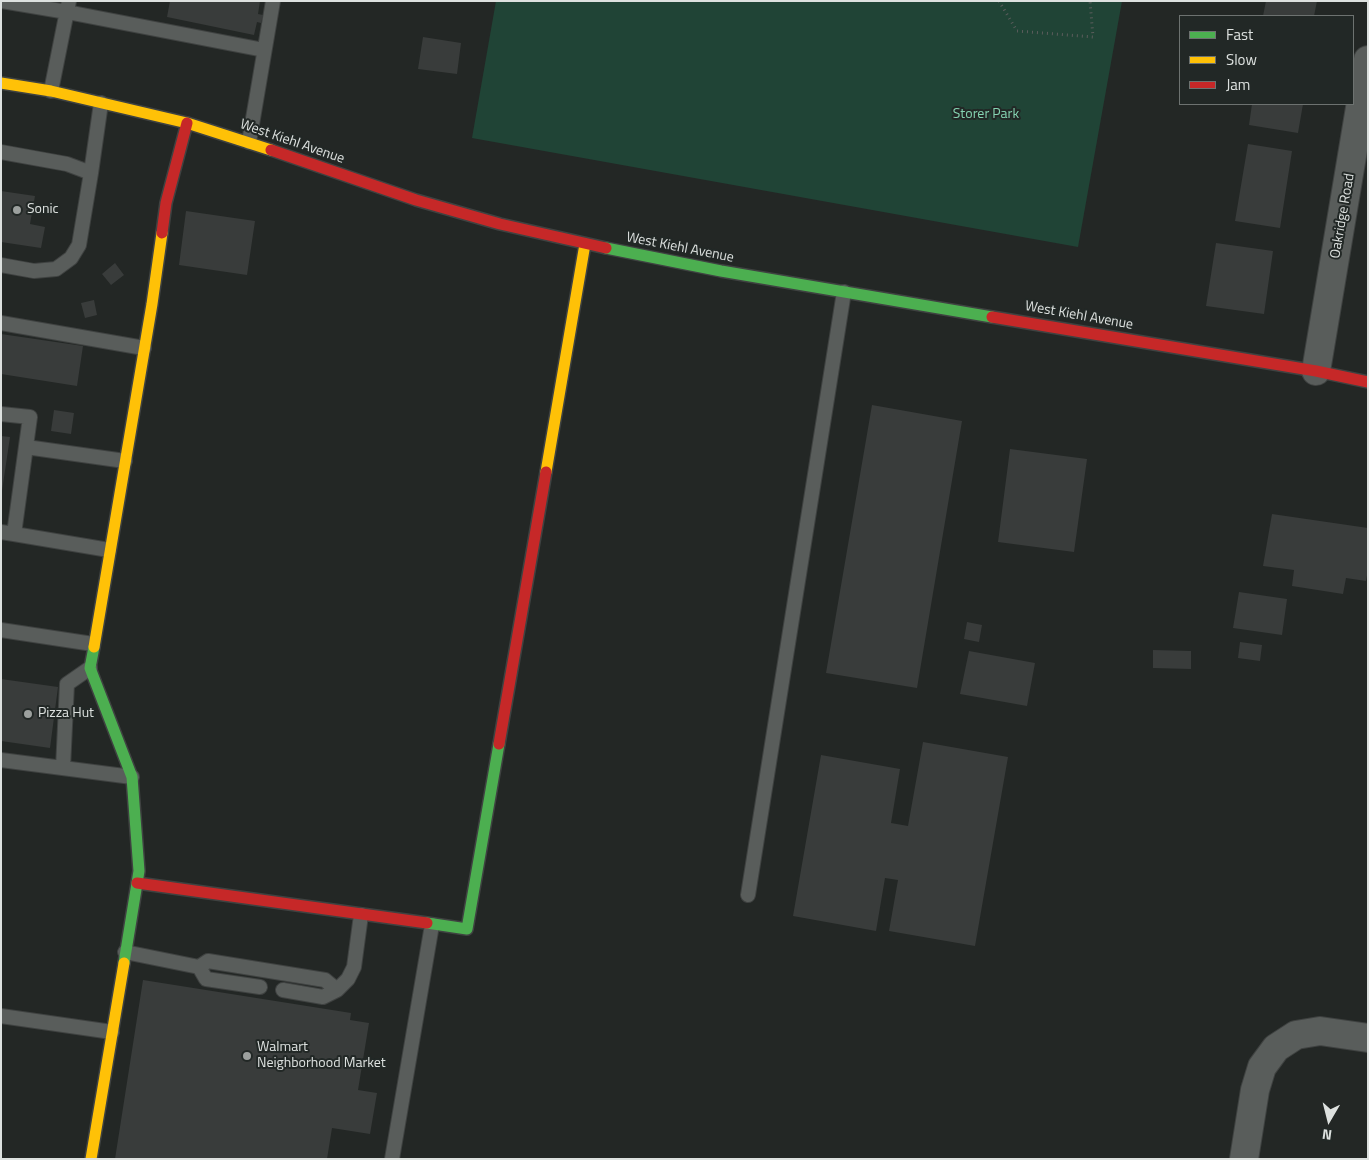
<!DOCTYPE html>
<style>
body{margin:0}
#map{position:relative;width:1369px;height:1160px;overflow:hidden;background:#232725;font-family:"Titillium Web",sans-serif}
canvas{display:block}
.frame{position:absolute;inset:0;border:2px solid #dde1df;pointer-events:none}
.legend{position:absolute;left:1179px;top:15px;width:175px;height:90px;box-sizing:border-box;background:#222826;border:1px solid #6d7270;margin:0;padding:6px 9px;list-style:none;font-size:15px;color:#dde1df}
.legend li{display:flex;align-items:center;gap:10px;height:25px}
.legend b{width:25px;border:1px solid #6d7270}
.north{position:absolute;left:1304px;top:1095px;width:50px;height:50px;-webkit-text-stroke:4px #222826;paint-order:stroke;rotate:188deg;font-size:14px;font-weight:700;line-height:20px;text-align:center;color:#dde1df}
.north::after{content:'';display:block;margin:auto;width:18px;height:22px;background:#dde1df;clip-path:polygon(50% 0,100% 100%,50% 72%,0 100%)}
</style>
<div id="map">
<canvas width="1369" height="1160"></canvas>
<div class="frame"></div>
<ul class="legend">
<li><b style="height:6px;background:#4caf50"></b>Fast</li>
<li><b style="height:6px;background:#ffc107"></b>Slow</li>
<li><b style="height:6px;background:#c62828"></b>Jam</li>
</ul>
<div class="north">N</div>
</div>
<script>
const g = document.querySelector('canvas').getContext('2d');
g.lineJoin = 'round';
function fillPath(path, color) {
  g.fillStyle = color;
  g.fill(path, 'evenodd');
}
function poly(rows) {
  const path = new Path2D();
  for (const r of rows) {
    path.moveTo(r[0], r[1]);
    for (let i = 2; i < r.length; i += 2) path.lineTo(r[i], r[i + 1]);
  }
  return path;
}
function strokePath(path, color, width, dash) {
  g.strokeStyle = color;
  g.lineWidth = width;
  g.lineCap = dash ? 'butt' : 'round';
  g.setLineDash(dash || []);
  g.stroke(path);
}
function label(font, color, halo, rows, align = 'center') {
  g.font = font + ' "Titillium Web",sans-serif';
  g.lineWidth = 4;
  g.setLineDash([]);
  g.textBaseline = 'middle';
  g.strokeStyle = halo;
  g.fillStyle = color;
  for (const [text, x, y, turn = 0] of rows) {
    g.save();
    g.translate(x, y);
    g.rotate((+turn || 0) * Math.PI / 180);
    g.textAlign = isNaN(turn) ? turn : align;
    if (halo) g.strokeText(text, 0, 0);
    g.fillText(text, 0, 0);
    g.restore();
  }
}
const green = poly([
 [496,1,1122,1,1078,247,472,138]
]);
const building = poly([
 [170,1,260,1,258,14,263,15,261,23,257,22,254,35,167,17],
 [1266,1,1317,1,1314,16,1263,16],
 [423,37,461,43,457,74,418,69],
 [1252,104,1303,104,1298,133,1249,125],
 [1248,144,1292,151,1280,228,1235,221],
 [1,191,35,196,30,224,45,227,41,248,1,242],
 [186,211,255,221,247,275,179,265],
 [1216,243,1273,251,1264,314,1206,306],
 [115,263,124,275,111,285,102,274],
 [94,300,97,315,85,318,81,303],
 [1,334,83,346,77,386,1,374],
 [872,405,962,421,917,688,826,673],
 [54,410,74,413,71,434,51,431],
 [1,436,10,437,2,491,1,490],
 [1010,449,1087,459,1074,552,998,542],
 [1272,514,1368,528,1368,570,1366,581,1346,578,1343,594,1292,586,1294,570,1263,566],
 [1239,592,1287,599,1282,635,1233,628],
 [967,622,982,625,979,642,964,639],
 [1240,642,1262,645,1260,661,1238,658],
 [1153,650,1191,651,1191,669,1153,668],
 [969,651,1035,663,1027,706,960,694],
 [1,679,58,687,50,748,1,741],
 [923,742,1008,757,975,946,889,931,898,880,885,878,876,931,793,916,821,755,900,769,891,823,908,826],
 [143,980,351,1013,350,1020,369,1023,358,1090,377,1093,370,1134,332,1128,327,1159,115,1159]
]);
const path = poly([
 [999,1,1017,31,1093,37,1090,1]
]);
const lane = poly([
 [2,1,67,12,264,50],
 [51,91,69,1],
 [249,142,273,1],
 [1,152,67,164,91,173,79,245,71,258,56,269,34,271,1,265],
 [91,173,101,103],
 [1,323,144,348],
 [1,414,30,417,14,534,1,532],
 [26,447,125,461],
 [14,534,109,550],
 [1,630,93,644],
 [1,760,132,777],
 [63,768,67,684,90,668],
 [748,895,844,292],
 [125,952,199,967,208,961,325,980,337,990],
 [199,967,206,979,260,987],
 [283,990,323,997,337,990,348,979,354,967,361,915],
 [1,1016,112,1032],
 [392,1159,432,925]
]);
const street = poly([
 [1316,371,1368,60],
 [1244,1159,1255,1090,1262,1067,1276,1048,1296,1035,1320,1031,1368,1038]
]);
const fast = poly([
 [606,248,721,271,992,317],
 [94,647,90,668,132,777,139,871,124,963],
 [427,923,467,929,499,744]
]);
const slow = poly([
 [1,83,51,91,187,123,271,150],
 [546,472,585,244],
 [94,647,152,304,162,233],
 [91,1159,124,963]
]);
const jam = poly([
 [271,150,416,200,500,224,606,248],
 [162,233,166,203,187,123],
 [992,317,1316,371,1368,382],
 [499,744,546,472],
 [137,883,427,923]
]);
const markers = [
 [17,210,5,"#9ca09e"],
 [28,714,5,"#9ca09e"],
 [247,1056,5,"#9ca09e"]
];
const parkNames = [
 ["Storer Park",986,115]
];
const streetNames = [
 ["West Kiehl Avenue",292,142,19],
 ["Oakridge Road",1343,216,-80],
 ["West Kiehl Avenue",680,248,11],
 ["West Kiehl Avenue",1079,316,10]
];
const poiNames = [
 ["Sonic",27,210],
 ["Pizza Hut",38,714],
 ["Walmart",257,1048],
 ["Neighborhood Market",257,1064]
];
fillPath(green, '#204436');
fillPath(building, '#393c3b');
strokePath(lane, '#3f4241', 16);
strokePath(street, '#3f4241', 30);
strokePath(fast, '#3f4241', 14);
strokePath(slow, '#3f4241', 14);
strokePath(jam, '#3f4241', 14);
strokePath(path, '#5b5d5c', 3, [1, 4]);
strokePath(lane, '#595d5b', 14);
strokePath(street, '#595d5b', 28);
strokePath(fast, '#4caf50', 11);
strokePath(slow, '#ffc107', 11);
strokePath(jam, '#c62828', 11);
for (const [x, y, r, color] of markers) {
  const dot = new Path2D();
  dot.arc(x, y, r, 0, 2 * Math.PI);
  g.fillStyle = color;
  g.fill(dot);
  strokePath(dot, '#222826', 2);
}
label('14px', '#85d4b2', '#222826', parkNames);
label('14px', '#dde1df', '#222826', streetNames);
label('14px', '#dde1df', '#222826', poiNames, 'left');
</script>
